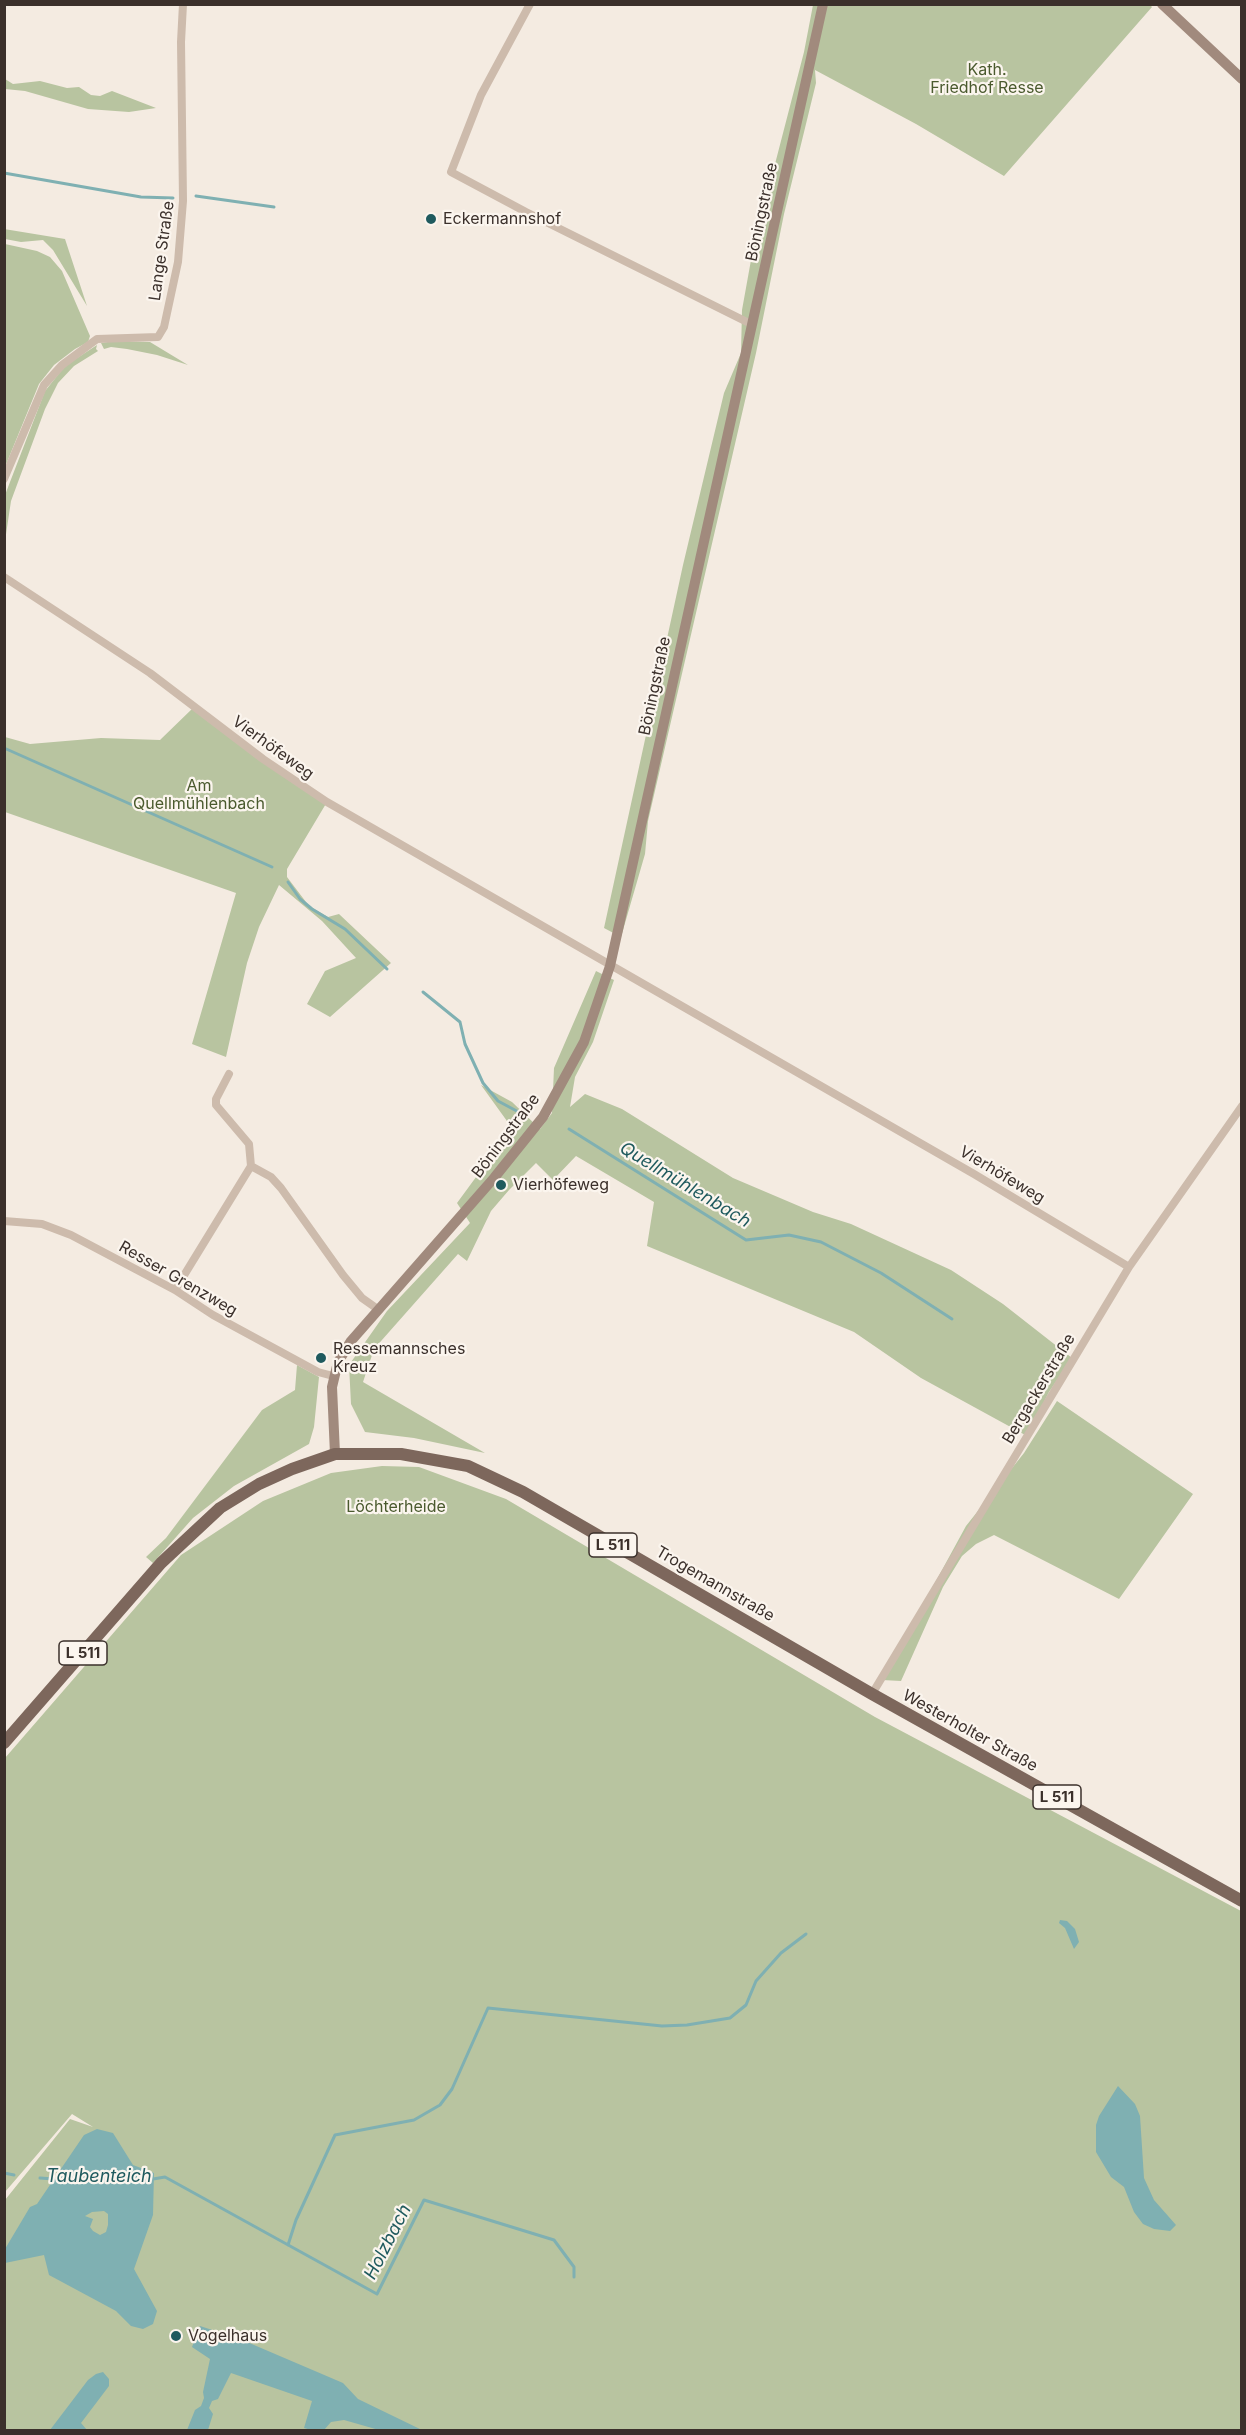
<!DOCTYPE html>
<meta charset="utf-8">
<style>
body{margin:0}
#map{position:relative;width:1246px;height:2435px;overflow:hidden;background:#f4ebe1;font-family:Inter,sans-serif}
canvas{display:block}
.frame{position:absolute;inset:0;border:6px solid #3b302b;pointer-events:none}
</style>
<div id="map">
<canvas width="1246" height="2435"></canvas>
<div class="frame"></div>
</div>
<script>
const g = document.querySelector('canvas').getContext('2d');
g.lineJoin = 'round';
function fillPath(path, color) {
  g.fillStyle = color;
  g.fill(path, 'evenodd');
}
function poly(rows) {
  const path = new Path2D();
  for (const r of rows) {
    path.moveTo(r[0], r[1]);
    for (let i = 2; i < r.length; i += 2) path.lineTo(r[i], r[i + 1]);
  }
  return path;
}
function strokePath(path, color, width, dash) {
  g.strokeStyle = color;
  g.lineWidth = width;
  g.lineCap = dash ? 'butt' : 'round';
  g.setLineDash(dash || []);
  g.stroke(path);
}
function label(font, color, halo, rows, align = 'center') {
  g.font = font + ' Inter,sans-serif';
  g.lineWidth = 4.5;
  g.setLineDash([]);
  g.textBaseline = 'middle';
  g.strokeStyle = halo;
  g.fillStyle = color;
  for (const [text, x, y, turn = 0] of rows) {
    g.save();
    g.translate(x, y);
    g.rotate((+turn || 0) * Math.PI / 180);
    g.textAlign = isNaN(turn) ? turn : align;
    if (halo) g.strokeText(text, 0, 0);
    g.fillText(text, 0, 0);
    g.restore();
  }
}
const green = poly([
 [813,5,1150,5,1152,7,1004,176,916,124,815,70,816,83,784,214,756,353,648,821,645,854,621,937,604,928,683,565,724,393,741,353,742,310,753,249,804,52],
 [5,79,13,84,40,81,67,88,79,87,91,95,100,96,112,91,156,108,129,112,88,109,25,91,5,89],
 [4,229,65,239,87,306,53,250,43,240,21,242,5,239],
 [5,244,37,251,50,257,62,271,90,336,88,342,75,349,54,365,39,384,5,467],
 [114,341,150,342,188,365,157,355,127,349,111,347,104,349,101,343],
 [97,345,96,349,98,351,74,366,58,383,45,409,11,501,5,541,5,495,45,391,65,366],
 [194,707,327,802,287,869,287,877,309,906,328,917,339,914,391,963,330,1017,307,1004,325,971,356,958,322,921,279,885,259,927,247,963,226,1057,192,1044,236,893,5,812,5,737,30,744,101,738,160,740],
 [596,971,614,980,593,1042,575,1077,570,1107,585,1094,622,1109,733,1178,813,1212,851,1224,951,1270,1003,1304,1072,1358,1049,1392,1027,1436,921,1378,854,1332,647,1246,654,1202,576,1156,553,1180,536,1163,509,1190,491,1211,467,1261,458,1254,374,1349,363,1382,485,1453,414,1438,365,1432,351,1404,349,1365,387,1311,470,1223,457,1203,512,1128,481,1085,512,1102,540,1129,552,1113,554,1068],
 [297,1365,319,1377,314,1427,309,1444,234,1486,193,1518,153,1563,146,1557,166,1538,262,1410,295,1390],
 [1057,1401,1193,1494,1119,1599,994,1535,976,1544,962,1556,943,1587,901,1681,882,1680,966,1526,1024,1453],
 [382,1466,419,1467,506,1499,875,1717,1241,1911,1241,2430,5,2430,5,2200,70,2119,93,2127,72,2114,5,2192,5,1758,181,1555,263,1501,331,1473]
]);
const water = poly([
 [1060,1920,1067,1921,1075,1929,1079,1942,1074,1949,1065,1928,1059,1923],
 [1118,2086,1135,2104,1140,2116,1144,2178,1154,2200,1176,2225,1170,2231,1154,2229,1143,2224,1134,2212,1124,2187,1111,2177,1096,2152,1096,2125,1099,2116],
 [97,2129,113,2133,133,2165,154,2173,153,2215,134,2269,157,2311,153,2324,143,2329,131,2326,116,2311,49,2275,44,2255,5,2263,5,2249,30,2207,37,2204,84,2135],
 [104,2211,108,2214,108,2225,106,2232,100,2235,93,2231,90,2227,93,2219,85,2216,92,2212],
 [200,2326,240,2339,343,2383,358,2399,422,2430,379,2430,344,2420,331,2422,324,2430,311,2430,304,2428,312,2401,231,2373,218,2399,212,2401,209,2408,213,2414,208,2430,187,2430,195,2410,201,2406,204,2398,203,2392,210,2359,192,2347],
 [103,2372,109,2379,109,2386,81,2423,87,2430,50,2430,88,2380,96,2374]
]);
const stream = poly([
 [4,173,141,197,173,198],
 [196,196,274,207],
 [4,748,272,867],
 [288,882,300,899,312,909,345,929,387,969],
 [423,992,460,1022,465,1044,483,1083,498,1101,526,1116],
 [569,1129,746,1240,789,1235,821,1242,881,1273,952,1319],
 [4,2173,14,2175],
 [40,2178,54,2179],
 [153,2179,165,2177,377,2294,424,2200,554,2240,574,2267,574,2277],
 [288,2245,296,2220,335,2135,414,2120,440,2105,452,2089,488,2008,662,2026,687,2025,730,2018,746,2005,756,1981,781,1953,806,1934]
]);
const minor = poly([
 [530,4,481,95,451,172,526,212,753,325],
 [4,479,44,385,62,365,97,339,158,337,164,327,178,262,183,201,181,42,183,4],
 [4,577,150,673,263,759,327,802,974,1174,1129,1267],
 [229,1074,216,1099,216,1105,249,1144,251,1166,271,1177,281,1188,343,1275,362,1298,379,1310],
 [4,1221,42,1224,71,1235,175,1290,213,1315,318,1372,333,1376],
 [175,1290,251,1166],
 [872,1694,1129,1267,1242,1106]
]);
const secondary = poly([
 [1162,4,1242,79],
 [335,1454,332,1387,338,1362,351,1341,494,1178,543,1117,584,1042,610,966,823,4]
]);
const primary = poly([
 [4,1743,161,1563,220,1508,259,1484,292,1469,335,1454,401,1454,468,1466,523,1492,872,1694,1242,1901]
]);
const markers = [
 [431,219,6,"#1f5a5e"],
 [501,1185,6,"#1f5a5e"],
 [321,1358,6,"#1f5a5e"],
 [176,2336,6,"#1f5a5e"]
];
const shields = [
 [613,1545,48],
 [83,1653,48],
 [1057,1797,48]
];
const shieldNames = [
 ["L 511",613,1545],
 ["L 511",83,1653],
 ["L 511",1057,1797]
];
const parkNames = [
 ["Kath.",987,70],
 ["Friedhof Resse",987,88],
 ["Am",199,786],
 ["Quellmühlenbach",199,804],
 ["Löchterheide",396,1507]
];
const streetNames = [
 ["Böningstraße",762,212,-78],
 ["Lange Straße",162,251,-82],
 ["Böningstraße",655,686,-78],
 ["Vierhöfeweg",273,748,36],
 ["Böningstraße",506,1136,-53],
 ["Vierhöfeweg",1002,1175,31],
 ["Resser Grenzweg",178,1279,30],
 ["Bergackerstraße",1039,1389,-59],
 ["Trogemannstraße",715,1584,30],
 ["Westerholter Straße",970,1731,29]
];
const poiNames = [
 ["Eckermannshof",443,219],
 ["Vierhöfeweg",513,1185],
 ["Ressemannsches",333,1349],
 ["Kreuz",333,1367],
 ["Vogelhaus",188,2336]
];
const waterNames = [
 ["Quellmühlenbach",685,1185,31],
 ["Taubenteich",99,2177],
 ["Holzbach",388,2242,-63]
];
fillPath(green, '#b8c4a0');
fillPath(water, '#7fb0b2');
strokePath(stream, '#7fb0b2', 3);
strokePath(minor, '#cdbbac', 8);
strokePath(secondary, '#a18a7d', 10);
strokePath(primary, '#7d675c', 12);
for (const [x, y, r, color] of markers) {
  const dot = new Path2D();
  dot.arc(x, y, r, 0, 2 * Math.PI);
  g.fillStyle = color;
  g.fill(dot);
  strokePath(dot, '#fbf5ee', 2);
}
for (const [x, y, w] of shields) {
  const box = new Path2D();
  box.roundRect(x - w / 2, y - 12, w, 24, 4.5);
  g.fillStyle = '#fbf5ee';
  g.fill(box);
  strokePath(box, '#3b302b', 1.5);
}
label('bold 15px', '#3b302b', null, shieldNames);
label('16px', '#4a5a2e', '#fbf5ee', parkNames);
label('16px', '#3b302b', '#fbf5ee', streetNames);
label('16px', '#3b302b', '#fbf5ee', poiNames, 'left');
label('italic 18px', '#1f5a5e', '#fbf5ee', waterNames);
</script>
